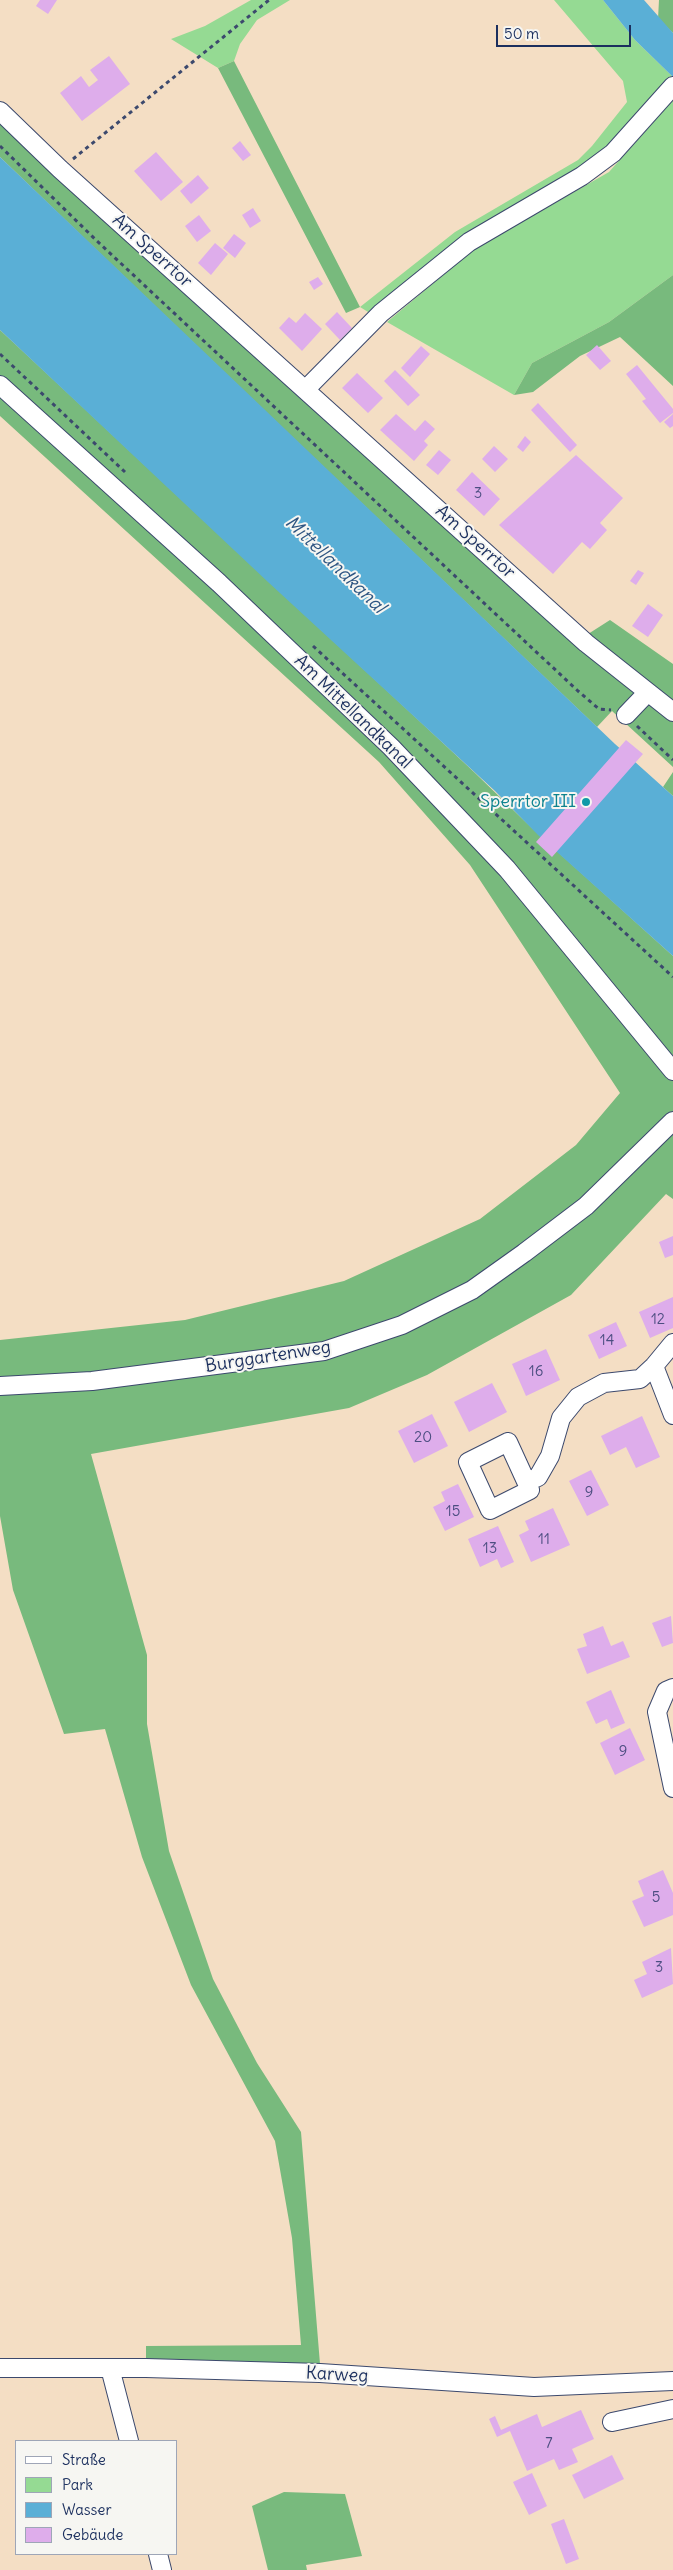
<!DOCTYPE html>
<meta charset="utf-8">
<style>
body{margin:0}
#map{position:relative;width:673px;height:2570px;overflow:hidden;background:#f4dec4;font-family:Delius,sans-serif}
canvas{display:block}
.legend{position:absolute;left:15px;top:2440px;width:162px;height:115px;box-sizing:border-box;background:#f6f6f2;border:1px solid #9ea6b7;margin:0;padding:6px 9px;list-style:none;font-size:15px;color:#1b2f5e}
.legend li{display:flex;align-items:center;gap:10px;height:25px}
.legend b{width:25px;border:1px solid #9ea6b7}
.scale{position:absolute;left:496px;top:25px;width:135px;height:22px;box-sizing:border-box;border:2px solid #1b2f5e;border-top:0;padding-left:6px;font-size:15px;line-height:18px;white-space:nowrap;color:#1b2f5e;-webkit-text-stroke:4px #f6f6f2;paint-order:stroke}
</style>
<div id="map">
<canvas width="673" height="2570"></canvas>
<ul class="legend">
<li><b style="height:6px;background:#fff"></b>Straße</li>
<li><b style="height:14px;background:#95da93"></b>Park</li>
<li><b style="height:14px;background:#5aafd6"></b>Wasser</li>
<li><b style="height:14px;background:#deadeb"></b>Gebäude</li>
</ul>
<div class="scale">50 m</div>
</div>
<script>
const g = document.querySelector('canvas').getContext('2d');
g.lineJoin = 'round';
function fillPath(path, color) {
  g.fillStyle = color;
  g.fill(path, 'evenodd');
}
function poly(rows) {
  const path = new Path2D();
  for (const r of rows) {
    path.moveTo(r[0], r[1]);
    for (let i = 2; i < r.length; i += 2) path.lineTo(r[i], r[i + 1]);
  }
  return path;
}
function strokePath(path, color, width, dash) {
  g.strokeStyle = color;
  g.lineWidth = width;
  g.lineCap = dash ? 'butt' : 'round';
  g.setLineDash(dash || []);
  g.stroke(path);
}
function label(font, color, halo, rows, align = 'center') {
  g.font = font + ' Delius,sans-serif';
  g.lineWidth = 4;
  g.setLineDash([]);
  g.textBaseline = 'middle';
  g.strokeStyle = halo;
  g.fillStyle = color;
  for (const [text, x, y, turn = 0] of rows) {
    g.save();
    g.translate(x, y);
    g.rotate((+turn || 0) * Math.PI / 180);
    g.textAlign = isNaN(turn) ? turn : align;
    if (halo) g.strokeText(text, 0, 0);
    g.fillText(text, 0, 0);
    g.restore();
  }
}
const green = poly([
 [251,0,290,0,257,20,240,44,234,61,218,68,171,39,205,26],
 [554,0,603,0,635,40,672,76,642,117,593,165,373,315,360,307,455,232,578,160,592,146,627,102,623,81],
 [673,100,673,275,609,322,532,363,514,395,387,322,473,250,609,172]
]);
const forest = poly([
 [659,0,673,0,673,33,658,19],
 [234,61,360,307,346,313,218,68],
 [0,121,574,643,610,620,673,664,673,767,612,711,597,727,188,338,0,157],
 [673,275,673,386,620,337,580,356,533,392,514,395,532,363,609,322],
 [0,330,473,771,538,834,673,956,673,1199,666,1194,571,1295,427,1375,349,1408,91,1454,147,1655,147,1724,169,1851,213,1979,257,2063,301,2132,320,2364,146,2360,146,2346,301,2345,292,2238,275,2141,191,1985,142,1857,105,1729,64,1734,13,1590,0,1516,0,1340,185,1320,344,1281,480,1219,576,1145,620,1093,470,865,379,762,0,416],
 [673,772,673,796,663,787],
 [284,2492,345,2494,362,2556,306,2565,307,2570,268,2570,252,2506]
]);
const water = poly([
 [603,0,644,0,673,33,673,77,635,40],
 [0,157,615,744,673,796,673,956,538,835,495,791,268,582,0,330]
]);
const building = poly([
 [40,0,57,0,48,14,36,6],
 [109,56,130,84,82,121,60,93,81,76,89,87,98,80,90,70],
 [240,141,251,155,243,161,232,148],
 [156,152,183,182,161,201,134,171],
 [198,175,209,188,191,204,180,191],
 [253,208,261,221,250,228,242,215],
 [199,215,211,231,197,242,185,226],
 [234,234,246,243,235,258,223,248],
 [215,243,228,254,211,275,198,263],
 [318,277,323,284,314,290,309,282],
 [337,312,352,328,340,340,325,324],
 [305,313,322,329,302,351,279,328,289,317,296,323],
 [597,345,611,361,600,370,586,355],
 [421,346,430,354,410,377,401,368],
 [637,365,673,409,673,413,660,423,642,401,646,399,626,374],
 [395,370,420,395,408,406,384,381],
 [357,373,383,398,368,413,342,388],
 [538,403,577,445,570,452,531,410],
 [396,414,415,431,425,420,435,429,424,441,428,445,414,461,380,430],
 [673,414,673,426,670,428,664,422],
 [525,436,531,442,523,452,517,447],
 [494,446,508,459,495,472,482,459],
 [439,450,451,460,438,475,426,465],
 [576,455,623,498,600,523,607,530,590,549,582,542,553,574,499,525],
 [472,472,500,499,484,516,456,490],
 [638,570,644,573,636,585,630,581],
 [648,604,663,615,648,637,632,626],
 [626,740,643,754,552,857,536,842],
 [673,1236,673,1255,665,1258,659,1242],
 [673,1297,673,1328,650,1338,639,1312],
 [616,1322,627,1346,599,1359,588,1335],
 [546,1349,560,1380,526,1396,512,1364],
 [492,1383,507,1412,469,1432,454,1402],
 [432,1414,448,1446,414,1463,398,1431],
 [642,1416,660,1457,636,1468,626,1447,610,1455,601,1436],
 [591,1470,609,1505,587,1516,569,1481],
 [458,1484,474,1517,445,1531,433,1507,445,1501,441,1492],
 [553,1508,570,1545,531,1562,519,1535,529,1530,525,1521],
 [498,1526,514,1562,501,1568,497,1559,480,1567,468,1539],
 [671,1616,673,1643,662,1647,652,1623],
 [603,1626,611,1646,623,1641,630,1657,587,1674,577,1649,587,1646,583,1634],
 [611,1690,625,1723,611,1729,607,1719,596,1724,586,1702],
 [630,1728,645,1760,615,1775,600,1743],
 [663,1870,673,1893,673,1915,644,1927,632,1901,644,1896,638,1881],
 [671,1948,673,1984,642,1998,634,1980,647,1974,642,1962],
 [581,2410,594,2439,572,2449,578,2462,559,2470,554,2459,527,2471,510,2431,497,2437,489,2419,495,2416,501,2430,537,2414,542,2427],
 [612,2455,624,2479,584,2499,572,2475],
 [532,2473,547,2506,529,2515,513,2482],
 [564,2519,579,2559,566,2564,551,2524]
]);
const path = poly([
 [0,146,97,241,578,691,599,709,611,710],
 [73,159,269,0],
 [0,354,125,472],
 [313,646,673,977],
 [637,726,673,760]
]);
const minor = poly([
 [0,111,60,169,586,643,673,712],
 [0,385,219,583,391,747,507,869,673,1071],
 [306,389,381,313,469,242,582,176,613,153,673,86],
 [626,715,647,693],
 [654,1366,673,1415],
 [0,1386,92,1381,324,1351,402,1325,472,1290,524,1253,586,1206,673,1121],
 [508,1442,530,1490,490,1510,468,1462,508,1442],
 [527,1482,538,1477,550,1456,561,1418,578,1397,604,1383,640,1379,654,1366,673,1343],
 [673,1688,666,1691,657,1712,673,1788],
 [0,2368,146,2368,320,2373,534,2387,673,2381],
 [110,2368,129,2441],
 [612,2422,673,2409],
 [158,2554,162,2570]
]);
const markers = [
 [586,802,5,"#0f9aa8"]
];
const numberNames = [
 ["3",478,494],
 ["12",658,1320],
 ["14",607,1341],
 ["16",536,1372],
 ["20",423,1438],
 ["9",589,1493],
 ["15",453,1512],
 ["11",544,1540],
 ["13",490,1549],
 ["9",623,1752],
 ["5",656,1898],
 ["3",659,1968],
 ["7",549,2444]
];
const streetNames = [
 ["Am Sperrtor",152,251,42],
 ["Am Sperrtor",475,542,42],
 ["Am Mittellandkanal",353,712,44],
 ["Burggartenweg",268,1357,-9],
 ["Karweg",337,2375,3]
];
const cultureNames = [
 ["Sperrtor III",576,802]
];
const waterNames = [
 ["Mittellandkanal",335,565,44]
];
fillPath(green, '#95da93');
fillPath(forest, '#78ba7d');
fillPath(water, '#5aafd6');
fillPath(building, '#deadeb');
strokePath(minor, '#3c496d', 20);
strokePath(path, '#3c496d', 3, [4, 4]);
strokePath(minor, '#fff', 18);
for (const [x, y, r, color] of markers) {
  const dot = new Path2D();
  dot.arc(x, y, r, 0, 2 * Math.PI);
  g.fillStyle = color;
  g.fill(dot);
  strokePath(dot, '#f6f6f2', 2);
}
label('15px', '#4c4e81', null, numberNames);
label('18px', '#1b2f5e', '#f6f6f2', streetNames);
label('18px', '#0d838f', '#f6f6f2', cultureNames, 'right');
label('italic 19px', '#2e5582', '#f6f6f2', waterNames);
</script>
